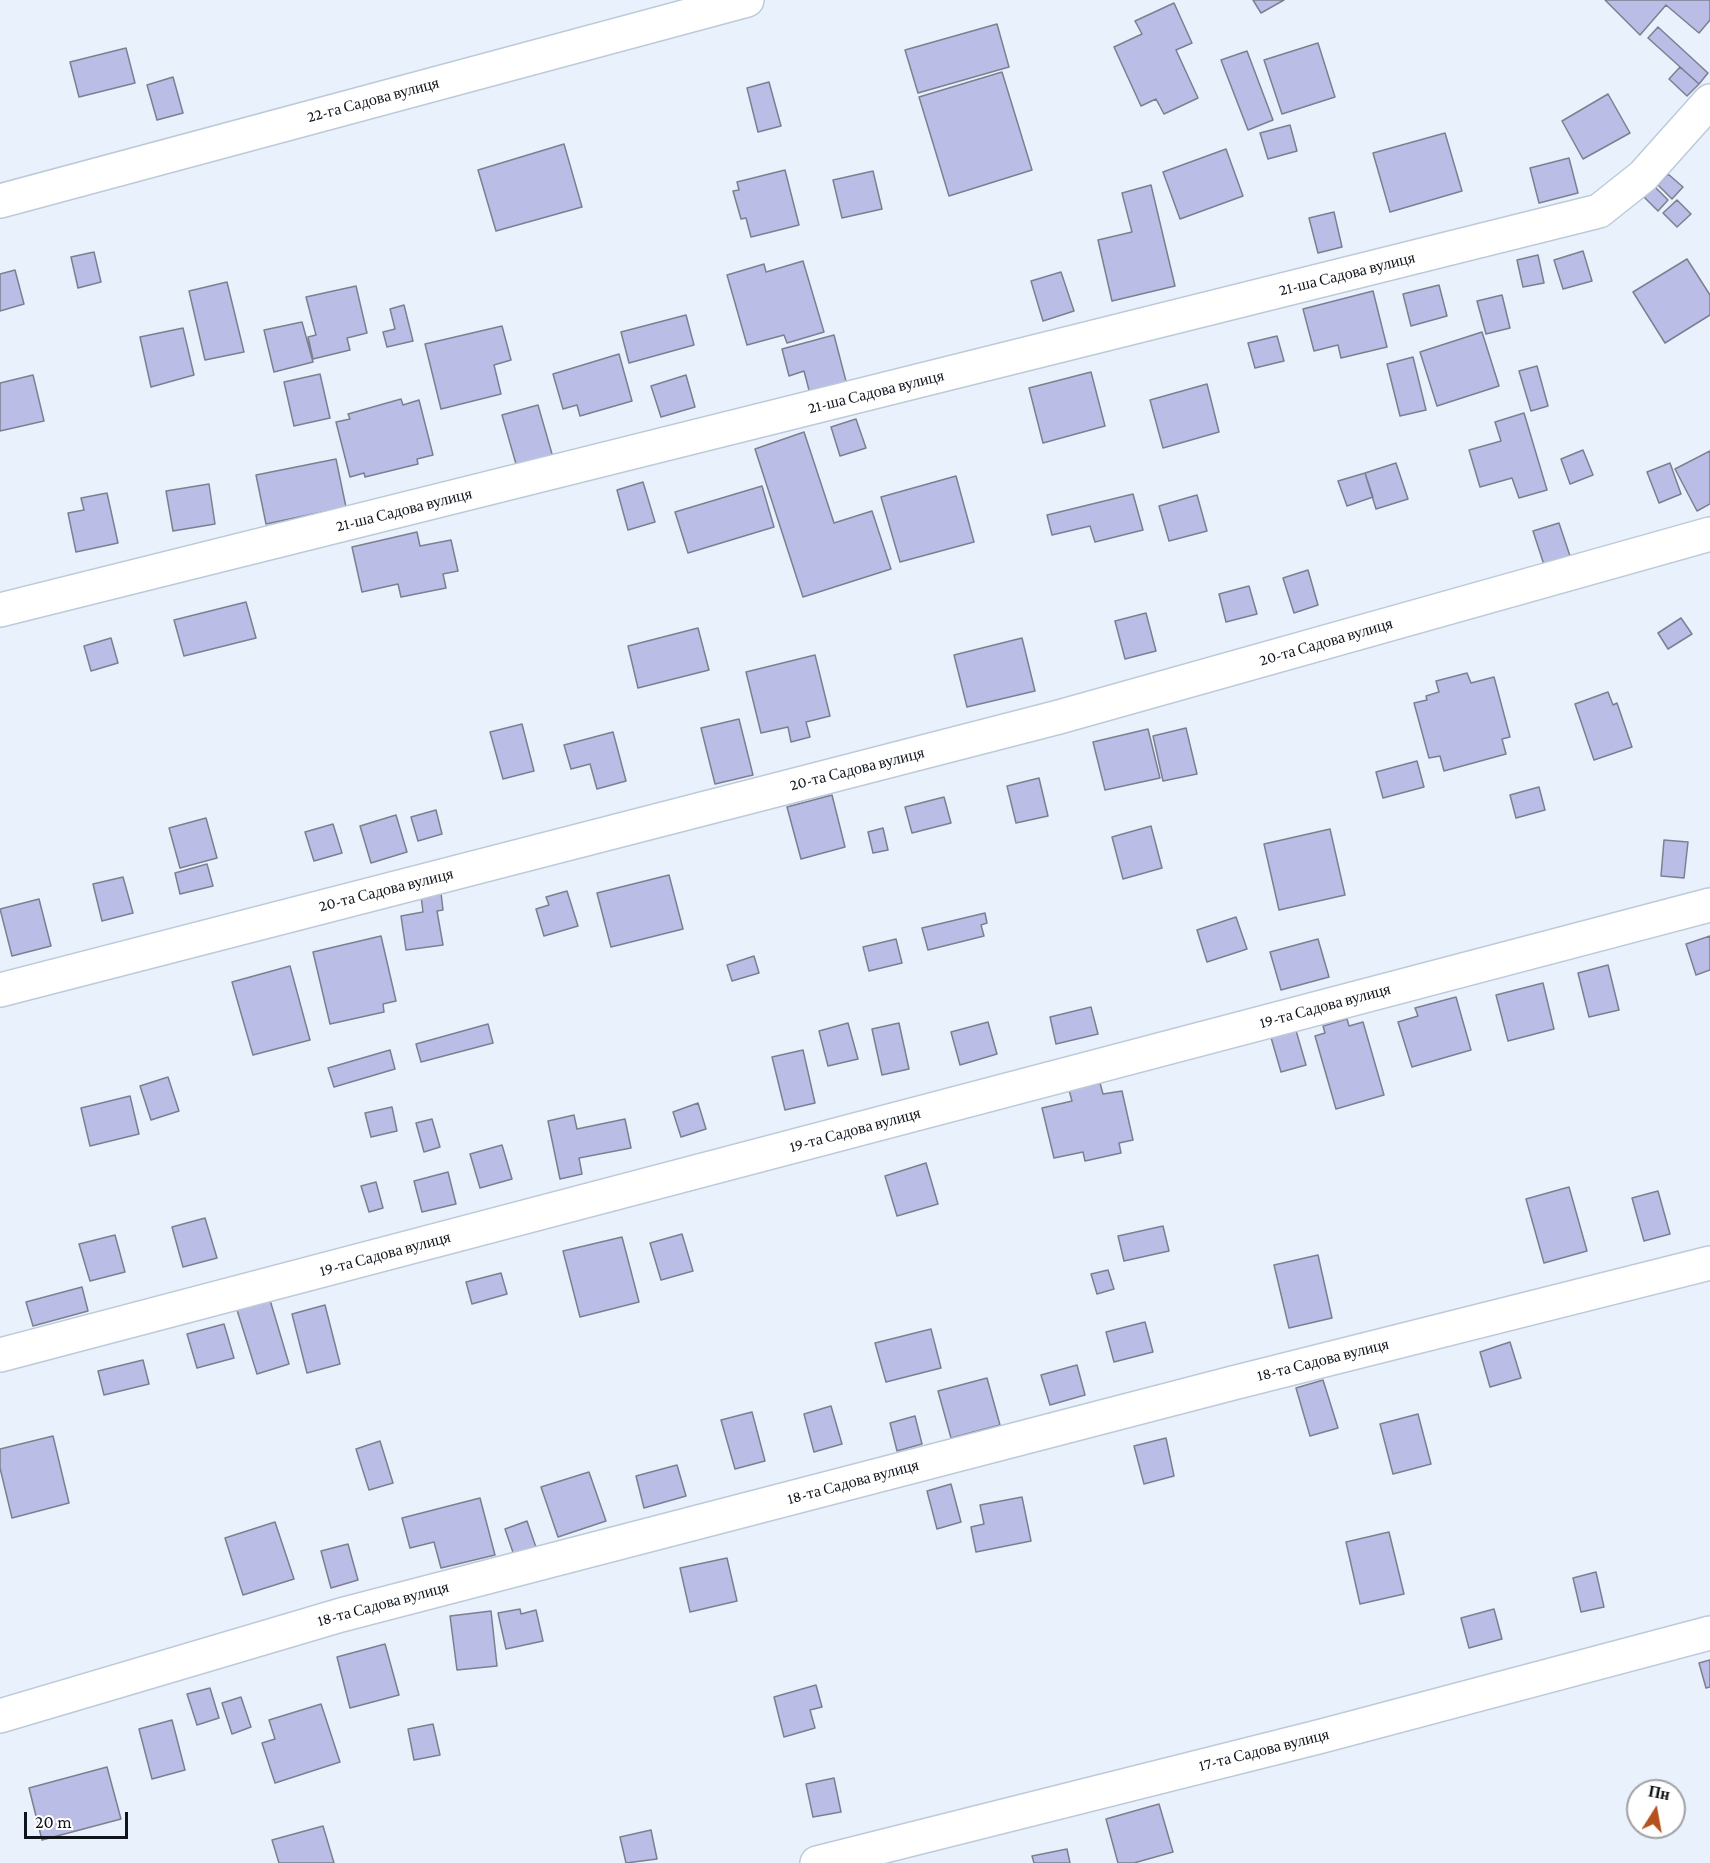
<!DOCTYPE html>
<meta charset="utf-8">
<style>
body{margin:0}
#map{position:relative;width:1710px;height:1863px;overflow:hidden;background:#e9f2fc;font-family:"Crimson Pro",serif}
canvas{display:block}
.north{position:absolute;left:1626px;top:1779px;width:60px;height:60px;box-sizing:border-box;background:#fff;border:2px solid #9fa1a4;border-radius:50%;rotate:11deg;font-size:16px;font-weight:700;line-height:24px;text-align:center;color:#10151b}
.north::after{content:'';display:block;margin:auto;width:21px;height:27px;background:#b5511f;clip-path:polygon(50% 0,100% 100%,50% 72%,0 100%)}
.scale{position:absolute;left:24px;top:1812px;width:104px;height:27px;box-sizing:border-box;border:3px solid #10151b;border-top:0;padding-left:8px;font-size:18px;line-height:21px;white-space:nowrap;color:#10151b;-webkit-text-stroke:4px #fff;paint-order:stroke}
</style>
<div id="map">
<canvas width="1710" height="1863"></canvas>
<div class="north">Пн</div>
<div class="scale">20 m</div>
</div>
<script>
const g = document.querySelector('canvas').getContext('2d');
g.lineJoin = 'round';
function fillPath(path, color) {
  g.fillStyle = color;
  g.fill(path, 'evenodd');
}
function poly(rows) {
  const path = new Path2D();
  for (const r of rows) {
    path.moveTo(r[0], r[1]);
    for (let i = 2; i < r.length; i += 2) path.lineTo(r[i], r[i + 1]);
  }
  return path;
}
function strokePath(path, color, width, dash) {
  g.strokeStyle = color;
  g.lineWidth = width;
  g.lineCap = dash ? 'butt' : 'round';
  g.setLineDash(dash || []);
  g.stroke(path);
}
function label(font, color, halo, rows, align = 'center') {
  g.font = font + ' "Crimson Pro",serif';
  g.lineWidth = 5;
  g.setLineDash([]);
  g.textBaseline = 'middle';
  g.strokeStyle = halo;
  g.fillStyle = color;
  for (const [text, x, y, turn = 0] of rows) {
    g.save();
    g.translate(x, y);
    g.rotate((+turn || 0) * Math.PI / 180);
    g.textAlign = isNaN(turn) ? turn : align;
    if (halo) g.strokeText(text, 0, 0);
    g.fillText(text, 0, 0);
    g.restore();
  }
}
const building = poly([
 [1253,0,1284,0,1261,13,1253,0],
 [1605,0,1710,0,1710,20,1699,33,1666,5,1640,35,1605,0],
 [1174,3,1192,43,1176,50,1198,98,1164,114,1156,99,1141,106,1114,47,1142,34,1135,21,1174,3],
 [997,24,1009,67,918,93,905,50,997,24],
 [1658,27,1708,73,1699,84,1648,38,1658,27],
 [1318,43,1335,97,1282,114,1264,60,1318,43],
 [126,48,135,83,79,97,70,62,126,48],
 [1247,51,1273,120,1248,130,1221,60,1247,51],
 [1680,67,1699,84,1687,96,1669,79,1680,67],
 [1002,72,1032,170,949,196,919,97,1002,72],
 [173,77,183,113,157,120,147,85,173,77],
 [769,82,781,126,758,132,747,88,769,82],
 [1608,94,1630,133,1583,159,1562,121,1608,94],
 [1290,125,1297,151,1268,159,1260,133,1290,125],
 [1445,133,1462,191,1390,212,1373,153,1445,133],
 [564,144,582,207,496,231,478,170,564,144],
 [1226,149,1243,196,1180,219,1163,172,1226,149],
 [1569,158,1578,193,1539,203,1530,168,1569,158],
 [785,170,799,225,751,237,746,218,741,219,733,191,739,190,737,182,785,170],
 [873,171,882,209,842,218,833,180,873,171],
 [1668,174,1683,187,1672,199,1658,185,1668,174],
 [1651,183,1668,200,1658,211,1640,193,1651,183],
 [1151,185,1175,286,1112,301,1098,240,1132,232,1122,193,1151,185],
 [1677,200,1691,214,1677,227,1663,213,1677,200],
 [1334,212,1342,247,1318,253,1309,218,1334,212],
 [1583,251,1592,281,1563,289,1554,260,1583,251],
 [94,252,101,282,78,288,71,257,94,252],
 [1538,255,1544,283,1523,287,1517,260,1538,255],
 [1687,259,1710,295,1710,315,1665,343,1633,292,1687,259],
 [803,261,824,332,787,343,784,335,747,345,727,275,764,264,766,272,803,261],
 [15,270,24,304,0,311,0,274,15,270],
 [1061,272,1074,311,1043,321,1031,281,1061,272],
 [227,282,244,352,205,360,189,291,227,282],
 [1439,285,1447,316,1411,326,1403,294,1439,285],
 [356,286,367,333,347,338,350,350,313,359,308,337,316,335,306,297,356,286],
 [1373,291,1387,347,1341,358,1338,345,1314,351,1303,309,1373,291],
 [1502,295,1510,328,1486,334,1477,301,1502,295],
 [404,305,413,341,387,347,383,332,395,329,390,309,404,305],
 [686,315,694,345,629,363,621,332,686,315],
 [302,322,313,362,274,372,264,330,302,322],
 [502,326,511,360,494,365,501,394,441,409,425,344,502,326],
 [183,328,194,375,151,387,140,337,183,328],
 [1482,332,1499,386,1437,406,1420,352,1482,332],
 [834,335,847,385,810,394,804,371,789,376,782,349,834,335],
 [1277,336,1284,361,1255,368,1248,343,1277,336],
 [619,354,632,401,580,416,577,405,563,409,553,374,619,354],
 [1413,357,1426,410,1400,416,1387,364,1413,357],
 [1537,366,1548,406,1531,411,1519,371,1537,366],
 [1091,372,1105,426,1043,443,1029,388,1091,372],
 [320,374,330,418,294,426,284,382,320,374],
 [33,375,44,421,0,431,0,383,33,375],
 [686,375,695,407,661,417,651,386,686,375],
 [1207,384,1219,432,1163,448,1150,400,1207,384],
 [401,399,403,405,419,400,433,455,417,459,418,464,365,477,364,473,350,477,336,422,350,419,348,414,401,399],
 [538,405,554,461,518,471,502,415,538,405],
 [1524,413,1547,490,1519,498,1512,478,1480,487,1469,450,1501,441,1495,422,1524,413],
 [856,419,866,448,840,456,831,427,856,419],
 [804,432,834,523,872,511,891,569,803,597,755,449,804,432],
 [1583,450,1593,475,1570,484,1561,459,1583,450],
 [1710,451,1710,504,1697,511,1675,469,1710,451],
 [336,459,346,507,266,524,256,475,336,459],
 [1396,463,1408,499,1376,509,1365,473,1396,463],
 [1670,463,1681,494,1659,503,1647,472,1670,463],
 [1365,473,1373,497,1347,506,1338,481,1365,473],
 [956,476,974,542,900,562,881,497,956,476],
 [643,482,655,522,628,530,617,490,643,482],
 [209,484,215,524,173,531,166,491,209,484],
 [762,486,774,527,688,553,675,512,762,486],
 [107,493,118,543,76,552,68,513,84,510,81,498,107,493],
 [1133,494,1143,530,1095,542,1090,526,1052,535,1047,515,1133,494],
 [1197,495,1207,531,1169,541,1159,506,1197,495],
 [1559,523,1572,562,1546,571,1533,531,1559,523],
 [417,532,420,546,451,540,458,571,443,574,446,588,401,597,398,584,362,592,352,547,417,532],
 [1308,570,1318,605,1294,613,1283,578,1308,570],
 [1249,586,1257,614,1226,622,1219,594,1249,586],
 [246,602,256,638,184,656,174,620,246,602],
 [1146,613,1156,651,1125,659,1115,621,1146,613],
 [1681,618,1692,634,1668,649,1658,633,1681,618],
 [698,628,709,670,638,688,628,646,698,628],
 [111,638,118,663,91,671,84,646,111,638],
 [1022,638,1035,691,967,707,954,655,1022,638],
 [815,655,830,716,806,722,810,737,791,742,788,727,761,733,746,672,815,655],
 [1467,673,1471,683,1494,677,1510,737,1502,739,1506,754,1444,771,1440,756,1429,758,1414,703,1427,700,1426,696,1439,692,1436,681,1467,673],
 [1608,692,1613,705,1617,703,1632,747,1594,760,1575,704,1608,692],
 [739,719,753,775,715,784,701,728,739,719],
 [522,724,534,771,503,779,490,732,522,724],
 [1186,728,1197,774,1163,781,1153,736,1186,728],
 [1148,729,1160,778,1105,790,1093,742,1148,729],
 [613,732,626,781,597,789,590,764,571,769,564,745,613,732],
 [1417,761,1424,787,1383,798,1376,772,1417,761],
 [1039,778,1048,816,1016,823,1007,786,1039,778],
 [1539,787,1545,810,1516,818,1510,795,1539,787],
 [832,795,845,847,801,859,787,807,832,795],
 [944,797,951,823,912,833,905,807,944,797],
 [436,810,442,834,418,841,411,817,436,810],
 [396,815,407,852,371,863,360,826,396,815],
 [206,818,217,858,180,868,169,828,206,818],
 [333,824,342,853,314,861,305,832,333,824],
 [1151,826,1162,868,1123,879,1112,837,1151,826],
 [883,828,888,850,873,853,868,832,883,828],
 [1330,829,1345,895,1279,910,1264,844,1330,829],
 [1664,840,1688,842,1684,878,1661,876,1664,840],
 [207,864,213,886,180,894,175,873,207,864],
 [669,875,683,929,611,947,597,893,669,875],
 [123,877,133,913,102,921,93,884,123,877],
 [567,891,578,926,544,936,536,909,549,905,546,897,567,891],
 [441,893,443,910,437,911,443,945,406,950,401,916,423,912,421,896,441,893],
 [39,899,51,946,12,956,0,909,39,899],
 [985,913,987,923,981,925,984,936,928,950,922,928,985,913],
 [1236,917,1247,949,1207,962,1197,930,1236,917],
 [381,936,396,1001,383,1004,384,1012,330,1024,313,952,381,936],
 [1710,936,1710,970,1696,975,1686,944,1710,936],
 [896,939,902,963,869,971,863,947,896,939],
 [1318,939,1329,977,1281,990,1270,952,1318,939],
 [754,956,759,973,732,981,727,965,754,956],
 [1608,965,1619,1010,1589,1017,1578,973,1608,965],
 [290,966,310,1040,253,1055,232,982,290,966],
 [1543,983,1554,1029,1508,1041,1496,995,1543,983],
 [1456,997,1471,1050,1412,1067,1398,1022,1418,1016,1415,1008,1456,997],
 [1091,1007,1098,1034,1056,1044,1050,1017,1091,1007],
 [1347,1019,1349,1026,1363,1022,1384,1095,1336,1109,1315,1036,1325,1033,1323,1026,1347,1019],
 [988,1022,997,1054,960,1065,951,1032,988,1022],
 [848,1023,858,1059,828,1066,819,1031,848,1023],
 [899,1023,909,1069,882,1075,872,1029,899,1023],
 [488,1024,493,1043,421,1062,416,1044,488,1024],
 [1295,1027,1306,1065,1281,1072,1270,1034,1295,1027],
 [390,1050,395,1069,334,1087,328,1068,390,1050],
 [803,1050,815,1103,785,1110,772,1057,803,1050],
 [168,1077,179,1111,151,1120,140,1086,168,1077],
 [1100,1083,1103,1094,1122,1091,1133,1140,1119,1143,1121,1153,1085,1161,1083,1152,1054,1158,1042,1108,1072,1101,1069,1090,1100,1083],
 [130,1096,139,1134,90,1146,81,1108,130,1096],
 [698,1103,706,1129,681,1137,673,1112,698,1103],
 [392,1107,397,1131,371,1137,365,1113,392,1107],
 [574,1115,577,1129,625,1119,631,1148,579,1158,582,1174,560,1179,548,1121,574,1115],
 [432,1119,440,1147,424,1152,416,1123,432,1119],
 [502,1145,512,1179,480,1188,470,1154,502,1145],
 [926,1163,938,1204,897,1216,885,1176,926,1163],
 [448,1172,456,1204,422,1212,414,1181,448,1172],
 [376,1182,383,1208,369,1212,361,1186,376,1182],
 [1569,1187,1587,1251,1544,1263,1526,1199,1569,1187],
 [1658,1191,1670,1234,1644,1241,1632,1198,1658,1191],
 [205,1218,217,1258,183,1267,172,1227,205,1218],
 [1163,1226,1169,1251,1124,1261,1118,1236,1163,1226],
 [682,1234,693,1271,661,1280,650,1243,682,1234],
 [115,1235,125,1272,90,1281,79,1244,115,1235],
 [622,1237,639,1302,580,1317,563,1251,622,1237],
 [1318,1255,1332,1318,1289,1328,1274,1265,1318,1255],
 [1108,1270,1114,1289,1097,1294,1091,1274,1108,1270],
 [501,1273,507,1294,472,1304,466,1282,501,1273],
 [82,1287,88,1311,33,1326,26,1302,82,1287],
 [270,1300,289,1364,257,1374,237,1310,270,1300],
 [325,1305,340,1364,307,1373,292,1314,325,1305],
 [1145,1322,1153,1352,1114,1362,1106,1332,1145,1322],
 [224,1324,234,1358,197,1368,187,1334,224,1324],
 [931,1329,941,1368,886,1382,875,1343,931,1329],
 [1510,1342,1521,1378,1490,1387,1480,1352,1510,1342],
 [143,1360,149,1384,104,1395,98,1371,143,1360],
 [1077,1365,1085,1395,1050,1405,1041,1375,1077,1365],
 [987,1378,1000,1425,951,1438,938,1391,987,1378],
 [1323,1380,1338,1428,1310,1436,1296,1388,1323,1380],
 [831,1406,842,1444,814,1452,804,1414,831,1406],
 [752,1412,765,1461,735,1469,721,1420,752,1412],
 [1418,1414,1431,1464,1393,1474,1380,1424,1418,1414],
 [915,1416,922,1444,897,1451,890,1423,915,1416],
 [53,1436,69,1503,12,1518,0,1468,0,1449,53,1436],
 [1166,1438,1174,1476,1144,1484,1134,1446,1166,1438],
 [380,1441,393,1483,369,1490,356,1449,380,1441],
 [677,1465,686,1496,644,1508,636,1476,677,1465],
 [589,1472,606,1521,558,1537,541,1487,589,1472],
 [951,1484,961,1522,937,1529,927,1491,951,1484],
 [1022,1497,1031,1541,976,1552,971,1527,984,1524,980,1505,1022,1497],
 [480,1498,495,1555,441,1568,434,1542,410,1548,402,1518,480,1498],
 [527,1521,540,1559,518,1567,505,1529,527,1521],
 [275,1522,294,1579,243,1595,225,1538,275,1522],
 [1389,1532,1404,1594,1360,1604,1346,1542,1389,1532],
 [348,1544,358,1580,331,1588,321,1551,348,1544],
 [727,1558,737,1601,690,1612,680,1568,727,1558],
 [1596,1572,1604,1607,1581,1612,1573,1578,1596,1572],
 [520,1609,521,1614,536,1610,543,1641,506,1649,498,1613,520,1609],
 [1494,1609,1502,1639,1469,1648,1461,1618,1494,1609],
 [491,1611,497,1666,457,1670,450,1616,491,1611],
 [385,1644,399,1695,350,1708,337,1657,385,1644],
 [1710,1660,1710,1687,1706,1688,1699,1663,1710,1660],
 [816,1685,822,1707,810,1710,815,1728,784,1737,774,1697,816,1685],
 [210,1688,219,1718,197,1725,187,1694,210,1688],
 [241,1697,251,1727,232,1734,222,1703,241,1697],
 [321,1704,340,1762,275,1783,262,1743,275,1739,269,1720,321,1704],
 [172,1720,185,1770,152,1779,139,1729,172,1720],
 [433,1724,440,1755,414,1760,408,1729,433,1724],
 [107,1767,121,1819,42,1840,29,1788,107,1767],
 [834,1778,841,1812,813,1817,806,1784,834,1778],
 [1159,1804,1173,1852,1134,1863,1118,1863,1106,1819,1159,1804],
 [323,1826,334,1863,279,1863,272,1840,323,1826],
 [651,1830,657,1859,626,1863,620,1837,651,1830],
 [1067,1849,1070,1863,1034,1863,1032,1856,1067,1849]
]);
const street = poly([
 [0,201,747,0],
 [0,610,1599,211,1643,176,1710,101],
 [0,990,1059,717,1710,534],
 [0,1355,1710,905],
 [0,1716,341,1615,1233,1383,1710,1263],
 [817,1863,1322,1736,1710,1633]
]);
const streetNames = [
 ["22-га Садова вулиця",373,100,-15],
 ["21-ша Садова вулиця",1347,274,-14],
 ["21-ша Садова вулиця",876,392,-14],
 ["21-ша Садова вулиця",404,510,-14],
 ["20-та Садова вулиця",1326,642,-16],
 ["20-та Садова вулиця",857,769,-14],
 ["20-та Садова вулиця",386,890,-14],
 ["19-та Садова вулиця",1325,1006,-15],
 ["19-та Садова вулиця",855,1130,-15],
 ["19-та Садова вулиця",385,1254,-15],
 ["18-та Садова вулиця",1323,1360,-14],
 ["18-та Садова вулиця",853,1482,-15],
 ["18-та Садова вулиця",383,1604,-15],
 ["17-та Садова вулиця",1264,1750,-14]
];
fillPath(building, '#babde6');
strokePath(building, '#7d7f91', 1.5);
strokePath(street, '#bccada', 36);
strokePath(street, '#fff', 33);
label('16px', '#10151b', '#fff', streetNames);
</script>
